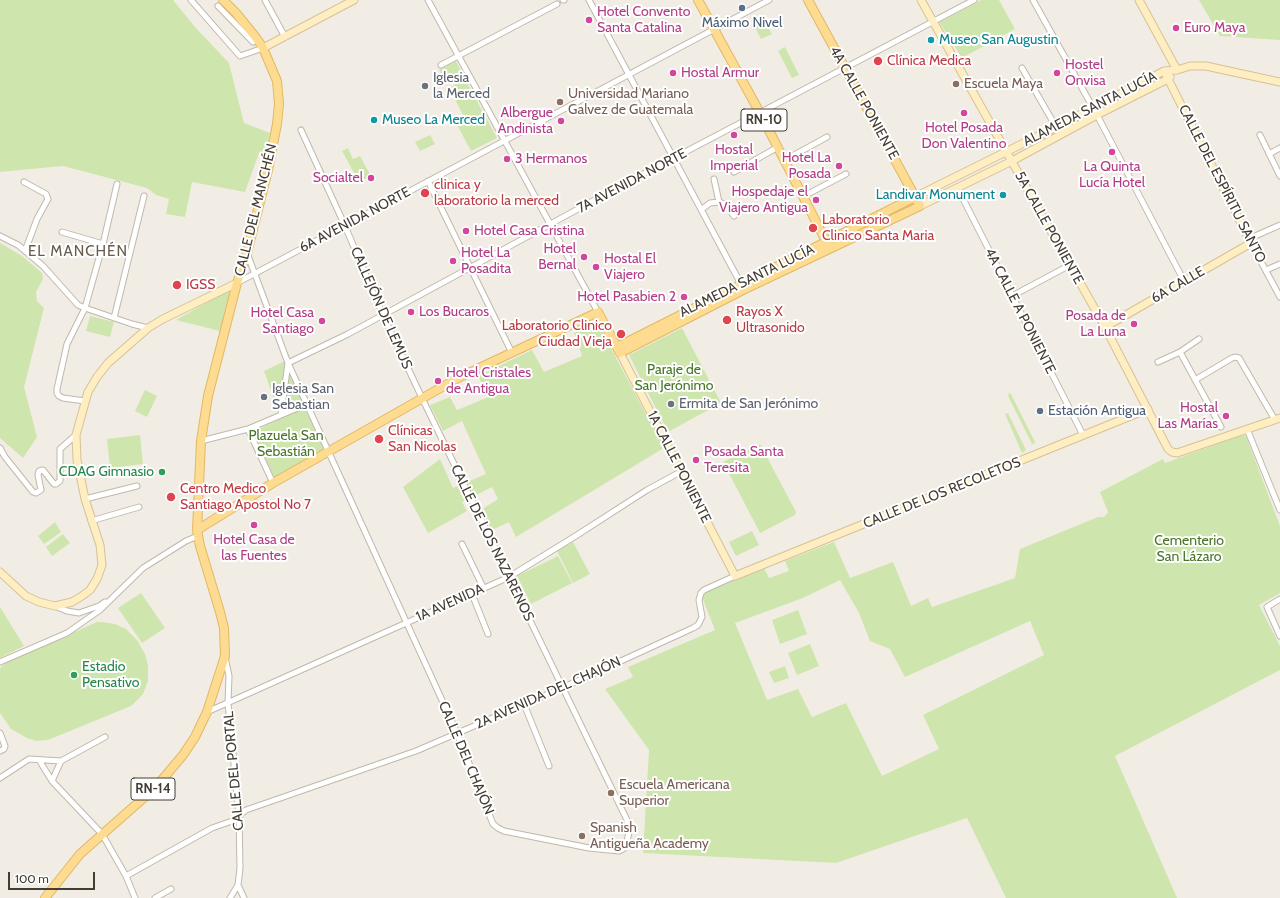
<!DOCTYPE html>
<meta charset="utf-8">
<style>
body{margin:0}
#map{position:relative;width:1280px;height:898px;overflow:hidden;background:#f2ede4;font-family:Cabin,sans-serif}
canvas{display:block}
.scale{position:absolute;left:8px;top:872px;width:87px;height:18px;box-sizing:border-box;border:2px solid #443d34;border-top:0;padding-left:5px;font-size:12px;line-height:14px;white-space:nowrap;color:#443d34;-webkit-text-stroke:3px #fff;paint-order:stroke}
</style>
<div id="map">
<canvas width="1280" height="898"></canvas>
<div class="scale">100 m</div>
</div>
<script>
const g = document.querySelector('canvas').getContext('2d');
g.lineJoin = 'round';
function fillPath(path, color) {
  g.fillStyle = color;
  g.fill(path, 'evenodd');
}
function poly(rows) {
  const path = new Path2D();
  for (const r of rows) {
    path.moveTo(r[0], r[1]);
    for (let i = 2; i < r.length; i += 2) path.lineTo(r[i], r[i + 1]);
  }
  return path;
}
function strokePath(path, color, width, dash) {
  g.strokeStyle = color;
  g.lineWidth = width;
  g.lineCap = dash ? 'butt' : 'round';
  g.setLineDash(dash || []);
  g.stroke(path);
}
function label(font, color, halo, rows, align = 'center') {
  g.font = font + ' Cabin,sans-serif';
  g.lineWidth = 4;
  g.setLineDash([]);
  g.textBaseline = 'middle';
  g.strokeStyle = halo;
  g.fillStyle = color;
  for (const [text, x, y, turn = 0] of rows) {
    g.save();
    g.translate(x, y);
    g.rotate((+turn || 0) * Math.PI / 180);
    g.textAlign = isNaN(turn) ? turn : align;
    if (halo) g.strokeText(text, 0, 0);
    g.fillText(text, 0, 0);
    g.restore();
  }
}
const green = poly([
 [0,0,173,0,195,27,229,63,244,123,270,133,266,154,259,153,245,192,192,182,185,217,166,214,169,199,156,195,147,188,63,166,0,172],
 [981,0,999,0,1015,29,962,58,939,22],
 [1199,0,1280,0,1280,40,1220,36],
 [766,22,772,34,761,39,755,27],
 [785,47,799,75,792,78,778,51],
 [456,61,463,75,446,84,439,70],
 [465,79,497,138,471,151,454,119,463,115,449,88],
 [430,135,435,144,420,151,415,142],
 [348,148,353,159,360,156,371,176,359,182,342,151],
 [0,243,22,256,42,273,43,279,36,292,37,301,44,308,24,387,37,437,23,458,0,438],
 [234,287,220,331,176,320],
 [90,316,114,322,110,337,86,331],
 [597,322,664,448,516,537,509,522,492,530,481,510,498,499,492,487,462,502,467,511,428,533,403,487,440,459,453,488,486,474,462,421,443,431,430,405,450,397,457,410,489,397,478,376,532,350,544,372,582,356,574,333],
 [682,328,721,403,668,432,629,355],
 [287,360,279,413,264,371],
 [289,368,303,403,284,412],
 [145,390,157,396,147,417,135,411],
 [1009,393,1011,394,1035,442,1034,444,1032,444,1008,396],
 [304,407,325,450,275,479,253,432],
 [1008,413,1026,450,1022,453,1005,414],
 [140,435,143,464,110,468,107,439],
 [1242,435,1246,436,1280,526,1280,593,1259,605,1280,646,1280,670,1115,756,1177,898,1006,898,967,818,836,863,643,853,649,750,605,689,633,677,628,667,715,630,702,597,705,592,764,568,769,578,789,571,785,561,834,542,850,578,893,562,911,606,928,598,932,607,1015,578,1020,549,1098,517,1104,517,1106,515,1108,512,1100,492,1163,459,1165,463],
 [840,580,859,613,870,641,890,649,905,677,1030,621,1044,655,923,715,939,749,882,776,846,703,812,717,798,689,767,700,735,623,803,598],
 [760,444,796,512,795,515,760,533,723,462],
 [55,522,61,532,44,544,38,536],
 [752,531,759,545,736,556,729,542],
 [63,534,70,543,52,556,46,547],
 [573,542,590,574,573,583,557,551],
 [558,556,572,583,531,604,517,576],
 [141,593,165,628,142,643,118,608],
 [0,607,24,646,0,658],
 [798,610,807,634,780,644,772,620],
 [97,622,102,622,115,624,126,629,137,640,145,654,148,665,148,681,143,694,131,706,48,740,36,741,27,738,11,729,0,713,0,669,1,667,6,663,15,658],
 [810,644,819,666,797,675,788,653],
 [785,666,789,678,774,683,769,672]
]);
const street = poly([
 [191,0,240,56,263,48],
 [265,0,285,37],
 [428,0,598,312],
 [563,0,564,0],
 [589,0,742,286],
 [1033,0,1097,115,1184,281],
 [218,6,253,42,257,39],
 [441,65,557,4],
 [1022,68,1056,127],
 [1260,135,1280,176],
 [1269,154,1280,148],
 [785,160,827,137],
 [734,172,778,147],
 [714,179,719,202],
 [428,181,512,353],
 [24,182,46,194,48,199,37,219,25,251],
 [957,187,1083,435],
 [804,196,846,174],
 [702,209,710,203,719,202,725,204,734,216],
 [1280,225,1255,236,1251,243,1280,297],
 [62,232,103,244],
 [0,236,18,245,43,266,78,305,85,308,132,324,148,328],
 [247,253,288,363,457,733,493,824,498,828,504,831,589,848,619,851,623,849,626,846,629,832,627,820,422,398,383,315,345,226,301,130],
 [1266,270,1280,264],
 [237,283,769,0],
 [1012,296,1070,265],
 [114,318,144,196],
 [1180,352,1221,427],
 [1158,362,1180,352,1199,339],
 [1195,380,1232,358,1235,357,1239,358,1275,420],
 [85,401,63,398,59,396,57,393,57,389,67,344,85,308,103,244,117,184],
 [281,414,288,363,348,334,613,190,974,0],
 [248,429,273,483],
 [1247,429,1280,510],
 [201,441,248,429,307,404],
 [0,448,5,457,33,492,36,493,41,490,38,475,39,471,43,470,54,484,56,484,60,481,60,449,76,435],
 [85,499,137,486],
 [91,521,139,507],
 [462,544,484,589],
 [472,594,488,634],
 [1280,599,1267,607,1280,636],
 [55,606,67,611,79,613,99,606,105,602],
 [225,657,229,676,228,703,239,815,240,868,238,885,230,898],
 [0,662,67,633,100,610,143,568,186,541,198,536],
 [524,704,549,766],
 [207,712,509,577,574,537,647,490,682,471],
 [0,733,5,746,4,749,0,751],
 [39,760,52,781,102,834,126,876,135,898],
 [0,778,29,759,61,761],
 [52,781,61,761,105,737],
 [126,876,212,828,232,821,246,810,416,751,562,688,693,628,698,625,702,617,699,600,701,593,704,590,735,576],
 [238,885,244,898],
 [155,898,171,889]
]);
const secondary = poly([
 [921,0,1105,327,1168,449,1172,452,1177,453,1280,418],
 [1139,0,1177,70],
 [263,48,354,0],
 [915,197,1056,127,1164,71,1177,70,1190,66,1206,66,1280,82],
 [920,206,1012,161,1097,115,1168,79,1170,77],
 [1105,327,1251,243,1164,71],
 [620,353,735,576,1148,409],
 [0,572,26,596,39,602,55,606,72,602,82,596,90,590,97,579,102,565,100,545,85,499,77,460,76,435,88,392,97,377,108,363,148,328,163,319,237,283]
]);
const primary = poly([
 [698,0,760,113,828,245],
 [617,347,915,197],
 [197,530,273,483,458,378,598,312,620,353,743,290,920,206,808,0],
 [45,898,80,854,156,787,183,755,195,737,207,712,225,656,224,628,220,612,200,546,197,530,201,441,208,396,237,283,247,253,268,170,277,124,279,104,277,81,263,48,257,39,236,13,223,0]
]);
const markers = [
 [742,8,4,"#5c6f8a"],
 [589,20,4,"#d1479c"],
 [1176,28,4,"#d1479c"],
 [931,40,4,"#0f9aa8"],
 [878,61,5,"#e0444e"],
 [673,73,4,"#d1479c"],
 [1057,73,4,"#d1479c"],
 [956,84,4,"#8d6e63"],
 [425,86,4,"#6b7280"],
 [560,102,4,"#8d6e63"],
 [964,113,4,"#d1479c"],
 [374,120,4,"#0f9aa8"],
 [561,121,4,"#d1479c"],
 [734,135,4,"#d1479c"],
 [1112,152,4,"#d1479c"],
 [507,159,4,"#d1479c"],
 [839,166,4,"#d1479c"],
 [371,178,4,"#d1479c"],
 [425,193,5,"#e0444e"],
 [1003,195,4,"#0f9aa8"],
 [816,200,4,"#d1479c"],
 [813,228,5,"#e0444e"],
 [466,231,4,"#d1479c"],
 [584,257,4,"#d1479c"],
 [453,261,4,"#d1479c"],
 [596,267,4,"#d1479c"],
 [177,285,5,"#e0444e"],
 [684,297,4,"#d1479c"],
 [411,312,4,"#d1479c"],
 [727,320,5,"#e0444e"],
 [322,321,4,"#d1479c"],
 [1134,324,4,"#d1479c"],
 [621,334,5,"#e0444e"],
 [438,381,4,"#d1479c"],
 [264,397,4,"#6b7280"],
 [671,404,4,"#6b7280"],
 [1040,411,4,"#5c6f8a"],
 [1226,416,4,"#d1479c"],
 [379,439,5,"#e0444e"],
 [696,460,4,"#d1479c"],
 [162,472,4,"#2e9e5b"],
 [171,497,5,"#e0444e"],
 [254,525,4,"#d1479c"],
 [74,675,4,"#2e9e5b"],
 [611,793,4,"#8d6e63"],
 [582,836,4,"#8d6e63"]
];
const shields = [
 [764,120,46],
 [153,789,44]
];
const shieldNames = [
 ["RN-10",764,120],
 ["RN-14",153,789]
];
const hotelNames = [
 ["Hotel Convento",597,12],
 ["Santa Catalina",597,28],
 ["Euro Maya",1184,28],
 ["Hostel",1065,65],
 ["Onvisa",1065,81],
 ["Hostal Armur",681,73],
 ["Albergue",553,113,"right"],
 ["Andinista",553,129,"right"],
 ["Hotel Posada",964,128,"center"],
 ["Don Valentino",964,144,"center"],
 ["Hostal",734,150,"center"],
 ["Imperial",734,166,"center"],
 ["Hotel La",831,158,"right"],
 ["Posada",831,174,"right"],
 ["3 Hermanos",515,159],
 ["La Quinta",1112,167,"center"],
 ["Lucía Hotel",1112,183,"center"],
 ["Socialtel",363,178,"right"],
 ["Hospedaje el",808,192,"right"],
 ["Viajero Antigua",808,208,"right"],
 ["Hotel Casa Cristina",474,231],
 ["Hotel",576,249,"right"],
 ["Bernal",576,265,"right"],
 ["Hotel La",461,253],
 ["Posadita",461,269],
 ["Hostal El",604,259],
 ["Viajero",604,275],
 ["Hotel Pasabien 2",676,297,"right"],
 ["Los Bucaros",419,312],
 ["Hotel Casa",314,313,"right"],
 ["Santiago",314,329,"right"],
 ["Posada de",1126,316,"right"],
 ["La Luna",1126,332,"right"],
 ["Hotel Cristales",446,373],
 ["de Antigua",446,389],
 ["Hostal",1218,408,"right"],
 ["Las Marías",1218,424,"right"],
 ["Posada Santa",704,452],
 ["Teresita",704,468],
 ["Hotel Casa de",254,540,"center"],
 ["las Fuentes",254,556,"center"]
];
const serviceNames = [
 ["Máximo Nivel",742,23],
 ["Estación Antigua",1048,411,"left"]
];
const cultureNames = [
 ["Museo San Augustin",939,40],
 ["Museo La Merced",382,120],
 ["Landivar Monument",995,195,"right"]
];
const healthNames = [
 ["Clínica Medica",887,61],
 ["clinica y",434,185],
 ["laboratorio la merced",434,201],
 ["Laboratorio",822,220],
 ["Clinico Santa Maria",822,236],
 ["IGSS",186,285],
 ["Rayos X",736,312],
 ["Ultrasonido",736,328],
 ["Laboratorio Clinico",612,326,"right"],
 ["Ciudad Vieja",612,342,"right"],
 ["Clínicas",388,431],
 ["San Nicolas",388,447],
 ["Centro Medico",180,489],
 ["Santiago Apostol No 7",180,505]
];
const worshipNames = [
 ["Iglesia",433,78],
 ["la Merced",433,94],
 ["Iglesia San",272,389],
 ["Sebastian",272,405],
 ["Ermita de San Jerónimo",679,404]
];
const educationNames = [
 ["Escuela Maya",964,84],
 ["Universidad Mariano",568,94],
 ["Galvez de Guatemala",568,110],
 ["Escuela Americana",619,785],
 ["Superior",619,801],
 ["Spanish",590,828],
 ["Antigueña Academy",590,844]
];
const streetNames = [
 ["4A CALLE PONIENTE",864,103,61],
 ["ALAMEDA SANTA LUCÍA",1090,109,-27],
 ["7A AVENIDA NORTE",632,181,-28],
 ["CALLE DEL ESPÍRITU SANTO",1222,184,63],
 ["CALLE DEL MANCHÉN",256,210,-76],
 ["6A AVENIDA NORTE",355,220,-28],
 ["5A CALLE PONIENTE",1049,228,61],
 ["ALAMEDA SANTA LUCÍA",747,281,-26],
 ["6A CALLE",1178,285,-30],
 ["CALLEJÓN DE LEMUS",381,308,66],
 ["4A CALLE A PONIENTE",1020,311,63],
 ["1A CALLE PONIENTE",679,467,63],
 ["CALLE DE LOS RECOLETOS",942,493,-22],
 ["CALLE DE LOS NAZARENOS",492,543,64],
 ["1A AVENIDA",450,603,-24],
 ["2A AVENIDA DEL CHAJÓN",548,693,-24],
 ["CALLE DEL CHAJÓN",466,758,67],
 ["CALLE DEL PORTAL",234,771,-95]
];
const parkNames = [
 ["Paraje de",674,370],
 ["San Jerónimo",674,386],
 ["Plazuela San",286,436],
 ["Sebastián",286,452],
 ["Cementerio",1189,541],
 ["San Lázaro",1189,557]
];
const leisureNames = [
 ["CDAG Gimnasio",154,472],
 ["Estadio",82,667,"left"],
 ["Pensativo",82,683,"left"]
];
const neighbourhoodNames = [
 ["EL MANCHÉN",78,252]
];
fillPath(green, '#cee6ad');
strokePath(street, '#c0b8aa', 7);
strokePath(secondary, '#d5c296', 9);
strokePath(primary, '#e2b862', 10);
strokePath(street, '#fff', 5);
strokePath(secondary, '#feeec2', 7);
strokePath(primary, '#fddc92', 8);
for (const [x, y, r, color] of markers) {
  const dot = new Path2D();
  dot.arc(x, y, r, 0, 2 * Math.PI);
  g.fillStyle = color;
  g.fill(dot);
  strokePath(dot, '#fff', 1.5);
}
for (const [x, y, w] of shields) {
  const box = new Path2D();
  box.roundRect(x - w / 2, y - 11, w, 22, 3);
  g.fillStyle = '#fff';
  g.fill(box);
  strokePath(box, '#443d34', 1);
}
label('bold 13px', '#443d34', null, shieldNames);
label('14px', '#b23c85', '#fff', hotelNames, 'left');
label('14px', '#4e5e75', '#fff', serviceNames);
label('14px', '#0d838f', '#fff', cultureNames, 'left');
label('14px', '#be3a42', '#fff', healthNames, 'left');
label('14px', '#5b616d', '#fff', worshipNames, 'left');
label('14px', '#785e54', '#fff', educationNames, 'left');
label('14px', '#443d34', '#fff', streetNames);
label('14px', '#487528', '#fff', parkNames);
label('14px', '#27864d', '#fff', leisureNames, 'right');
g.letterSpacing = '1px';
label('15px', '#675b4c', '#fff', neighbourhoodNames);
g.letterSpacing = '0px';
</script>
